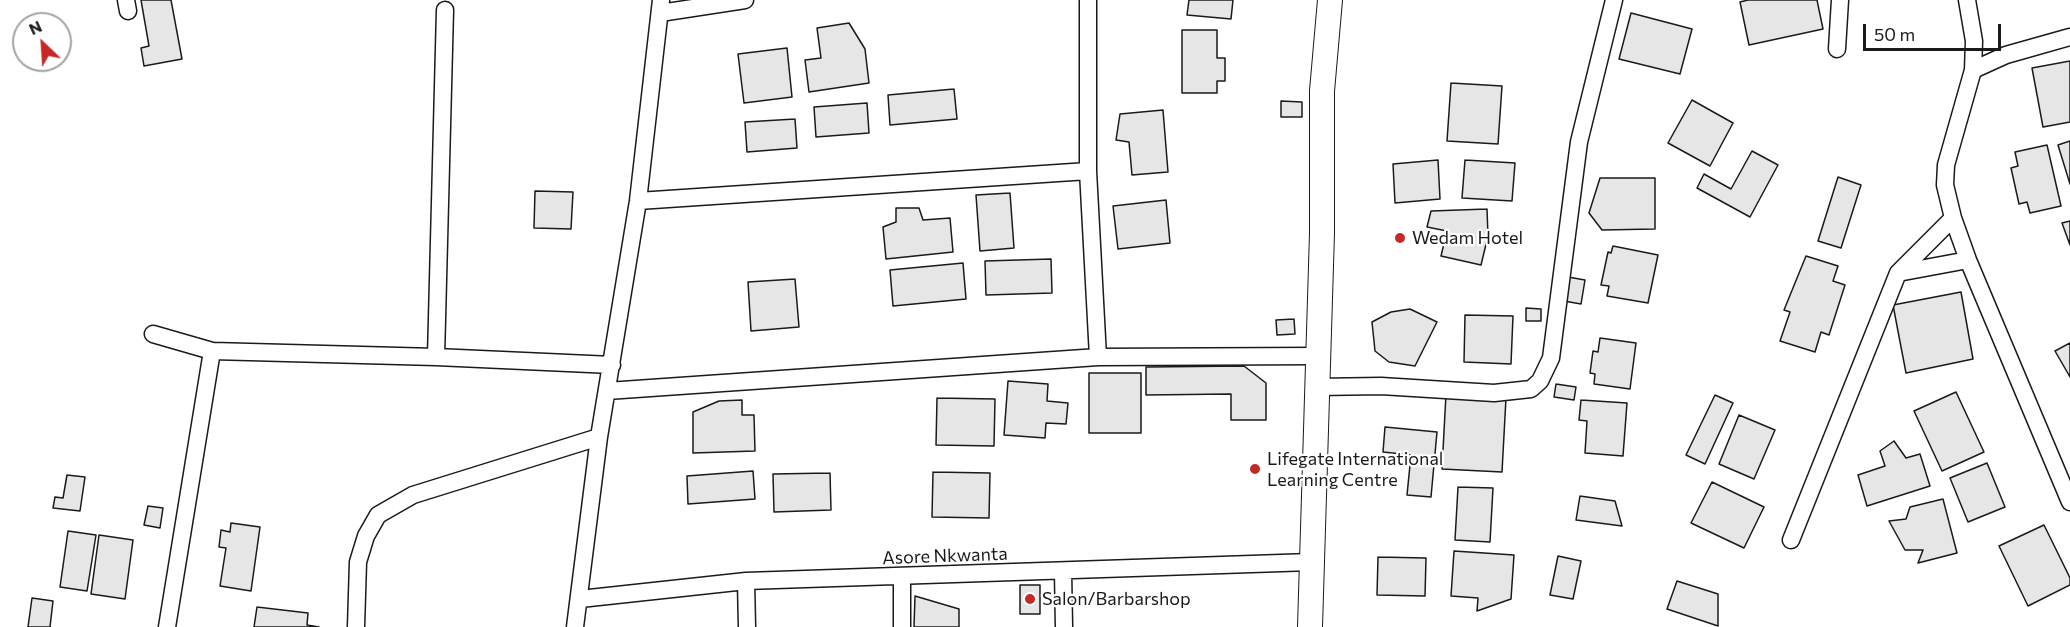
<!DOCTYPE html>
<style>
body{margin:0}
#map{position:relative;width:2070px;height:627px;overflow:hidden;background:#fff;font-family:Commissioner,sans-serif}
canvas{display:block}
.north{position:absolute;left:12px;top:12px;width:60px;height:60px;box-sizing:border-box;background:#fff;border:2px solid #a3a3a3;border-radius:50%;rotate:335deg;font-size:16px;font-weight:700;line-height:24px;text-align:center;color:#1a1a1a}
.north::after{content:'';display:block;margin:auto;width:21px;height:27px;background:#c62828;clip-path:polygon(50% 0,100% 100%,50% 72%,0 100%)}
.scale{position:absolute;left:1863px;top:24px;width:138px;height:27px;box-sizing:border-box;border:3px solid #1a1a1a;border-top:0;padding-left:8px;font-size:18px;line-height:21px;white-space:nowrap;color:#1a1a1a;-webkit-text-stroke:4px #fff;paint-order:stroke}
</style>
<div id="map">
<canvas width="2070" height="627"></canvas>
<div class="north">N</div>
<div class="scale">50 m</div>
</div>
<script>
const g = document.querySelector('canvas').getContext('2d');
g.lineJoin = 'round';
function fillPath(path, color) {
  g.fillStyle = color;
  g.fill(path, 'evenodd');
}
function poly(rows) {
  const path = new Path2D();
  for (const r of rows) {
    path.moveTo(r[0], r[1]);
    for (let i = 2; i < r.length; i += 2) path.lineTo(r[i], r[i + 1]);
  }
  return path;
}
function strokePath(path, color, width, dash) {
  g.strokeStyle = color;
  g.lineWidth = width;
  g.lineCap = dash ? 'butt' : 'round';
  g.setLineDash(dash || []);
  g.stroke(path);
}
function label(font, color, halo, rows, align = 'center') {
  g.font = font + ' Commissioner,sans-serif';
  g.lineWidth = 4.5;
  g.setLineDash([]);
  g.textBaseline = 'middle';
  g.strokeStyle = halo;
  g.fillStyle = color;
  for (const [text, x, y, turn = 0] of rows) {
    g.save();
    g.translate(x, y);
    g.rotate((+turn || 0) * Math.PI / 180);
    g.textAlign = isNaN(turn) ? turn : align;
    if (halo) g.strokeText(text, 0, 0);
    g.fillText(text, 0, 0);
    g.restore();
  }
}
const building = poly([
 [141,0,171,0,182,59,144,66,141,48,149,46,141,0],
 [1189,0,1233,0,1231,19,1187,15,1189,0],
 [1748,0,1817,0,1823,29,1749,45,1740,2,1748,0],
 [1631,13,1692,29,1680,74,1619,59,1631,13],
 [849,23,865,49,869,83,809,92,805,60,821,58,817,28,849,23],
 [1182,30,1217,30,1217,58,1225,58,1225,81,1217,81,1217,93,1182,93,1182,30],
 [787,48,792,97,744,103,738,54,787,48],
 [2070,61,2070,122,2043,127,2032,68,2070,61],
 [1451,83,1502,86,1498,144,1447,141,1451,83],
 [954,89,957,119,890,125,888,95,954,89],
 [1692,100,1733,123,1710,166,1668,143,1692,100],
 [1281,101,1302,102,1302,117,1281,117,1281,101],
 [867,103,869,133,816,137,814,107,867,103],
 [1163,110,1168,172,1132,175,1129,142,1116,140,1120,114,1163,110],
 [795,119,797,148,747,152,745,122,795,119],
 [2070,141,2070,184,2058,145,2070,141],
 [2047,145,2061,206,2030,213,2027,202,2019,204,2011,168,2018,166,2015,152,2047,145],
 [1752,151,1778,165,1750,217,1697,188,1704,174,1731,189,1752,151],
 [1438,160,1440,199,1395,203,1393,164,1438,160],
 [1465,160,1515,163,1512,201,1462,198,1465,160],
 [1838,177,1861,185,1841,248,1818,241,1838,177],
 [1600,178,1655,178,1655,229,1602,230,1589,213,1600,178],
 [535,191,573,192,571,229,534,228,535,191],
 [1010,193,1014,248,980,251,976,195,1010,193],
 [1166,200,1170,243,1118,249,1113,206,1166,200],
 [896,208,919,208,923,220,950,218,953,252,886,259,883,227,896,222,896,208],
 [1487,209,1488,236,1481,265,1441,256,1447,231,1427,227,1431,211,1487,209],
 [2070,221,2070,245,2062,223,2070,221],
 [1613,246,1658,255,1648,303,1607,296,1609,286,1601,285,1608,252,1611,253,1613,246],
 [1806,256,1838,266,1833,281,1845,285,1829,335,1821,332,1815,352,1780,341,1790,312,1784,310,1806,256],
 [1051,259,1052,293,986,295,985,261,1051,259],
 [963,263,966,299,893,306,890,270,963,263],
 [1568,277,1585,280,1581,304,1564,301,1568,277],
 [795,279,799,327,751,331,748,282,795,279],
 [1961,292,1973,359,1906,373,1893,305,1961,292],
 [1526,308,1541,309,1541,321,1526,321,1526,308],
 [1410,309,1437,322,1415,366,1389,362,1375,351,1372,322,1391,312,1410,309],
 [1465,315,1513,316,1511,364,1464,362,1465,315],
 [1294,319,1295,334,1277,335,1276,320,1294,319],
 [1600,338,1636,343,1630,389,1594,384,1595,374,1590,373,1593,351,1598,352,1600,338],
 [2070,343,2070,377,2055,351,2070,343],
 [1244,366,1266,383,1266,420,1231,420,1231,394,1146,395,1146,367,1244,366],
 [1089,373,1141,373,1141,433,1089,433,1089,373],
 [1008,381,1048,384,1047,401,1068,403,1066,424,1046,423,1045,438,1004,435,1008,381],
 [1556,384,1576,387,1574,400,1554,397,1556,384],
 [1956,392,1984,452,1942,471,1914,411,1956,392],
 [1446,394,1506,398,1502,472,1442,469,1446,394],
 [1715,395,1733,403,1705,464,1686,455,1715,395],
 [937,398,995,399,994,446,936,445,937,398],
 [742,400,742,415,754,415,755,451,693,453,693,412,719,401,742,400],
 [1581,400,1627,403,1623,456,1585,453,1587,421,1579,420,1581,400],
 [1739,415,1775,430,1754,479,1719,464,1739,415],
 [1385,427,1437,432,1431,497,1407,495,1411,455,1383,452,1385,427],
 [1894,441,1906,458,1920,454,1930,486,1867,506,1858,475,1885,466,1880,451,1894,441],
 [1987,463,2005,507,1968,522,1950,478,1987,463],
 [753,471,755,499,688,504,687,476,753,471],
 [933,472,990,473,989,518,932,517,933,472],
 [830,473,831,510,774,512,773,474,830,473],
 [67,475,85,477,80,511,53,508,55,497,63,498,67,475],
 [1712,482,1764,507,1744,548,1691,523,1712,482],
 [1458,487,1493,488,1490,542,1455,540,1458,487],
 [1580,496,1615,501,1622,526,1576,520,1580,496],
 [1943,499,1957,553,1918,563,1923,550,1905,550,1889,521,1906,519,1910,507,1943,499],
 [148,506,163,508,160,528,144,525,148,506],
 [231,523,260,527,251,591,220,586,226,548,219,547,221,530,230,532,231,523],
 [2044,525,2070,578,2070,585,2028,606,1999,546,2044,525],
 [68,531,96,535,87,591,60,587,68,531],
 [99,535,133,540,125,599,91,594,99,535],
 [1454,551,1514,555,1511,599,1477,611,1478,598,1451,596,1454,551],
 [1558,556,1581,561,1573,599,1550,595,1558,556],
 [1378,557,1426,558,1425,596,1377,595,1378,557],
 [1677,581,1718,594,1718,626,1667,609,1677,581],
 [1020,585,1040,585,1040,614,1020,614,1020,585],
 [915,596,959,609,959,627,914,627,915,596],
 [32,598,53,601,50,627,28,627,32,598],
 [257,607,308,613,307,625,319,627,254,627,257,607]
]);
const street = poly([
 [126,0,128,11],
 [1088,0,1088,171,1098,357],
 [1967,0,1974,41,1973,70,1946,165,1945,185,1953,218,1968,260,2070,502],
 [660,13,745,0],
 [1837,49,1840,0],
 [1973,70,2006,55,2070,37],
 [638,201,1088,171],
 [1898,273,1968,260],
 [153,334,212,351,436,357,612,365],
 [436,357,445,10],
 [1317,387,1381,386,1494,393,1531,389,1540,381,1551,358,1579,142,1614,0],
 [607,391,1098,357,1318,356],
 [1791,540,1898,273,1953,218],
 [1063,571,1064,627],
 [746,581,747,627],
 [580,599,746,581,1311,562],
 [167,627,212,351],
 [356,627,358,562,366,536,378,515,413,495,599,437],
 [575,627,599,437,638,201,661,0],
 [902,627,902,576]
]);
const secondary = poly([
 [1310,627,1322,233,1322,91,1330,0]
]);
const markers = [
 [1400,238,6,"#c62828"],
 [1255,469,6,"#c62828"],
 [1030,599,6,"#c62828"]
];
const poiNames = [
 ["Wedam Hotel",1412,238],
 ["Lifegate International",1267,459],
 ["Learning Centre",1267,480],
 ["Salon/Barbarshop",1042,599]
];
const streetNames = [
 ["Asore Nkwanta",945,556,-2]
];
fillPath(building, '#e6e6e6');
strokePath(building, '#1a1a1a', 1.5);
strokePath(street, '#1a1a1a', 19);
strokePath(secondary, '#1a1a1a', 26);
strokePath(street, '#fff', 16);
strokePath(secondary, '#fff', 24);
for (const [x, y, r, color] of markers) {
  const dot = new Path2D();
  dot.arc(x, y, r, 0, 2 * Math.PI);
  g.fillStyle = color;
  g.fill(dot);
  strokePath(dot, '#fff', 2);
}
label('18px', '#1a1a1a', '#fff', poiNames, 'left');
label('18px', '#1a1a1a', '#fff', streetNames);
</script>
